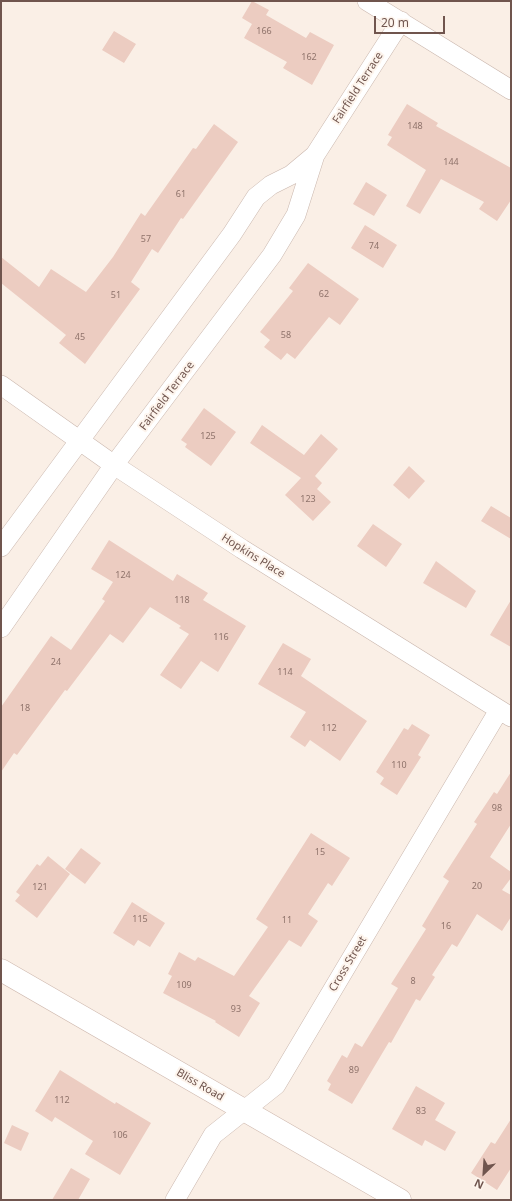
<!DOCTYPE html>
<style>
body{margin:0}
#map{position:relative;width:512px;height:1201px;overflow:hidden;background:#faefe6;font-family:"Noto Sans",sans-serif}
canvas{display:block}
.frame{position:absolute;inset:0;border:2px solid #70554e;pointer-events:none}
.north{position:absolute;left:464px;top:1153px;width:40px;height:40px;-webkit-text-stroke:3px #fdf4ec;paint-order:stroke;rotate:205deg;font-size:11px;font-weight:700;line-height:16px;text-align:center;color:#70554e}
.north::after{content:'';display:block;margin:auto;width:14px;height:18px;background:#70554e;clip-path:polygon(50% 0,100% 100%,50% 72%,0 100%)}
.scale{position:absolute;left:374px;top:16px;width:71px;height:18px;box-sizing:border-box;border:2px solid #70554e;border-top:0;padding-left:5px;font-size:12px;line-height:14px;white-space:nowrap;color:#70554e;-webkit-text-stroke:3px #fdf4ec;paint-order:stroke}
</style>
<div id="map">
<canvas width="512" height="1201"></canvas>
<div class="frame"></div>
<div class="north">N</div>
<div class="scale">20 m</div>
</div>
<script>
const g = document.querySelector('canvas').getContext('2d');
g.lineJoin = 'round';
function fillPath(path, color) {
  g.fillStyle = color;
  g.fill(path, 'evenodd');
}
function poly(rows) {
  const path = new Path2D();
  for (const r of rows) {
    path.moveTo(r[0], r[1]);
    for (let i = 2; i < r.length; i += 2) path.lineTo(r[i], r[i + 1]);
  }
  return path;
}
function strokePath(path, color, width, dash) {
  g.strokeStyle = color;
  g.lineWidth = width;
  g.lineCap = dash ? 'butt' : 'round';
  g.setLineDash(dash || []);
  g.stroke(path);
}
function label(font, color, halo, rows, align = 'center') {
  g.font = font + ' "Noto Sans",sans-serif';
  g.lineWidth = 4;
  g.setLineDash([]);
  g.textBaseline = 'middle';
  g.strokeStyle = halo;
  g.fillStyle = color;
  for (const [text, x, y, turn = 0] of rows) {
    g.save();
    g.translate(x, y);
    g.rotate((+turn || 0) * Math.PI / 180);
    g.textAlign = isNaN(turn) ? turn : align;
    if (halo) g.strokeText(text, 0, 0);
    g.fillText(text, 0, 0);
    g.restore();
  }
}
const building = poly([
 [252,1,269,10,266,15,306,38,310,32,334,45,312,85,283,68,287,62,244,38,252,24,242,18],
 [114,31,136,44,124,63,102,50],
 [407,104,438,123,436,126,511,168,511,200,497,221,479,209,484,202,441,179,420,214,406,206,426,170,387,145,392,137,388,135],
 [214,124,238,142,183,219,181,218,158,253,152,249,131,282,140,289,85,364,59,343,66,335,1,283,1,257,39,287,51,269,86,292,113,257,141,213,145,216,193,148,196,149],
 [366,182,387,195,374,216,353,204],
 [365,225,397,245,383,268,351,248],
 [308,263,359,299,340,325,329,317,295,359,287,353,281,360,264,347,270,340,260,332,293,291,289,288],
 [204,408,236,432,211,466,185,447,187,444,181,440],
 [262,425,304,455,321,434,338,449,315,476,322,483,317,489,331,502,313,521,285,495,301,478,250,443],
 [409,466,425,481,409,499,393,485],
 [491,506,511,518,511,539,481,521],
 [373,524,402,544,386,567,357,546],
 [109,540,173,581,177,574,208,593,203,600,246,626,218,672,201,661,181,689,160,675,189,634,179,628,181,626,150,607,123,643,110,634,67,691,65,690,17,755,14,753,1,772,1,707,51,636,71,650,105,601,102,599,113,582,91,569],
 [436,561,476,591,466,608,423,583],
 [511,600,511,647,490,635],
 [283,643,311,659,301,676,367,721,340,761,310,740,305,747,290,737,306,712,258,684],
 [412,724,430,735,418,755,421,757,397,795,380,784,384,778,376,772,404,728,408,730],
 [511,772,511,824,490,857,511,872,511,878,502,890,511,895,511,917,502,931,477,914,457,947,452,944,432,975,435,977,420,1001,416,999,391,1043,389,1042,352,1104,328,1090,331,1084,327,1081,342,1055,347,1058,355,1043,362,1047,398,988,391,984,426,929,422,926,449,881,443,877,477,824,474,822,494,792,497,794],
 [311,833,350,858,332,886,328,883,308,914,318,921,301,947,289,940,249,996,260,1003,239,1037,215,1022,216,1021,163,993,172,976,168,974,179,952,195,961,198,957,234,976,268,927,256,919],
 [81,848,101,863,85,884,65,869],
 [48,856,70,874,37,918,15,901,20,895,16,892,37,864,40,866],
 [132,902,165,923,150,947,138,940,134,946,113,933],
 [60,1070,115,1104,116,1102,151,1123,120,1175,85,1154,93,1141,55,1117,52,1122,35,1111],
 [416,1086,445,1103,435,1120,456,1132,445,1151,425,1140,422,1146,392,1129],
 [511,1119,511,1168,497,1190,471,1173,491,1142,495,1144],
 [12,1125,29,1133,21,1151,4,1143],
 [71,1168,90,1179,78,1200,52,1200]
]);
const street = poly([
 [367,1,511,90],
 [1,385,114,465,242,549,511,717],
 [1,547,232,234,256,197,271,185,291,175,315,155],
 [1,628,114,465,272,255,296,215,315,155,401,21],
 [175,1200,213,1135,276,1085,499,710]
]);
const secondary = poly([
 [1,970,400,1200]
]);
const numberNames = [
 ["166",264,31],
 ["162",309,57],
 ["148",415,126],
 ["144",451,162],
 ["61",181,194],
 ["57",146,239],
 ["74",374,246],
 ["62",324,294],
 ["51",116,295],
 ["58",286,335],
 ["45",80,337],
 ["125",208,436],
 ["123",308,499],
 ["124",123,575],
 ["118",182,600],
 ["116",221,637],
 ["24",56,662],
 ["114",285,672],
 ["18",25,708],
 ["112",329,728],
 ["110",399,765],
 ["98",497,808],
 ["15",320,852],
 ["20",477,886],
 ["121",40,887],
 ["115",140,919],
 ["11",287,920],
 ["16",446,926],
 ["8",413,981],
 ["109",184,985],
 ["93",236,1009],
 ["89",354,1070],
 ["112",62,1100],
 ["83",421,1111],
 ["106",120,1135]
];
const streetNames = [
 ["Fairfield Terrace",358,88,-57],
 ["Fairfield Terrace",167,396,-53],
 ["Hopkins Place",253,556,32],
 ["Cross Street",348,964,-59],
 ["Bliss Road",200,1085,30]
];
fillPath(building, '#ecccc1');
strokePath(street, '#cab7ae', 20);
strokePath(secondary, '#ceb8ae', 23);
strokePath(street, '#fff', 19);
strokePath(secondary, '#fff', 22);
label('9px', '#8f736b', null, numberNames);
label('11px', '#70554e', '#fdf4ec', streetNames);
</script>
